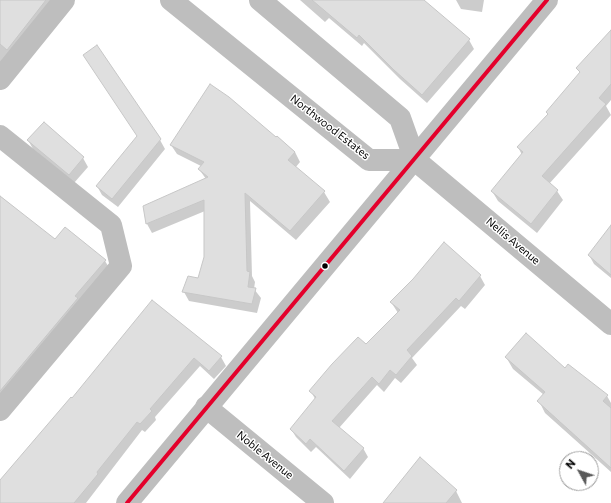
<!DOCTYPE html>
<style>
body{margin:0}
#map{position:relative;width:611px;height:503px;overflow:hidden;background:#fff;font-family:Commissioner,sans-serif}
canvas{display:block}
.north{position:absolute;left:559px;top:451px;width:40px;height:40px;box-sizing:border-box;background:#fff;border:1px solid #999;border-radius:50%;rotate:310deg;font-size:11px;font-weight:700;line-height:16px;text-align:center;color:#000}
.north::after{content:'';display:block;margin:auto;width:14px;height:18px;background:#595959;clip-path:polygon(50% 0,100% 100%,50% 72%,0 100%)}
</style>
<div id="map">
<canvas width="611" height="503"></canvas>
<div class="north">N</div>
</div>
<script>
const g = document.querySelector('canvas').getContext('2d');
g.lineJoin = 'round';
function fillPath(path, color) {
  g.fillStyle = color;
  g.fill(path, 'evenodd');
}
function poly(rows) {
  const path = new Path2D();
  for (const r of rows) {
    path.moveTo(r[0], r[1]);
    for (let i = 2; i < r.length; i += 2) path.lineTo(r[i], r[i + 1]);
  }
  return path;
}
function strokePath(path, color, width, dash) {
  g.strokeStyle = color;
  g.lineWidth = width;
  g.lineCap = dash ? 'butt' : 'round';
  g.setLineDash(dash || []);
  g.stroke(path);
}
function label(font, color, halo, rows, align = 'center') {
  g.font = font + ' Commissioner,sans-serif';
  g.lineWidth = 3;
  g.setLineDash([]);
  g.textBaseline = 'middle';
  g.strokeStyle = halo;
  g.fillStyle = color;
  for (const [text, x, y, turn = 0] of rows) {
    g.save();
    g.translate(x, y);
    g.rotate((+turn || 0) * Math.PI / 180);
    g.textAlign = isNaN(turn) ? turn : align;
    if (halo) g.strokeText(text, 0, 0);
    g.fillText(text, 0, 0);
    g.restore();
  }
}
const shadow = poly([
 [0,0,53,0,0,67],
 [300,0,422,0,469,40,474,49,427,103,400,79,364,43,362,46,329,18,325,22],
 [456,0,484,0,482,12,461,9],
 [611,41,611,100,606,106,611,115,549,184,557,191,563,200,537,233,498,201,492,191,522,155,518,147,549,114,580,73,577,68],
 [45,123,83,158,88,167,74,183,33,149,28,140],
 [138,137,160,140,165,149,118,207,102,195,97,186],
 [277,137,295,152,300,162,295,168,324,192,330,202,296,240,250,201,252,276,255,282,254,289,261,298,257,313,189,301,184,292,199,279,205,258,205,211,152,233,147,224,144,207,206,179,199,169,201,166,177,154,171,145],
 [0,196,55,241,105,261,110,269,0,405],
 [611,233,611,278,594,264,589,255],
 [444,243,480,276,485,285,465,309,461,306,412,358,417,365,401,383,395,378,384,392,377,385,339,428,363,448,368,457,350,479,316,447,311,452,296,437,291,429,315,399,311,391,366,345,398,313,391,302,414,280],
 [153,302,221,357,226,366,214,379,200,366,155,417,156,420,145,432,142,430,86,503,0,503,0,482,72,400],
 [506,357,565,369,607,396,611,403,611,472,545,413,539,401,544,395,513,369],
 [456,491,462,503,390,503]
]);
const building = poly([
 [0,0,46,0,7,50,0,44,0,0],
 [312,0,424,0,470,39,422,95,394,70,359,35,357,38,312,0],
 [611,30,611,84,599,98,606,104,542,176,558,190,531,224,491,191,523,152,517,147,548,114,546,112,580,72,576,68,611,30],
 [97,45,161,139,112,199,96,186,137,136,83,55,97,45],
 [210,84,229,97,276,137,277,136,295,152,288,160,325,191,290,231,245,193,247,271,250,272,248,287,256,288,252,304,182,292,188,276,198,278,204,257,204,200,146,224,143,206,208,177,198,169,204,162,170,145,210,84],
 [44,122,84,157,69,175,27,140,44,122],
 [0,196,55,239,65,227,106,260,75,296,78,298,0,391,0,196],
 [611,225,611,275,588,255,611,225],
 [444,242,481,275,459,301,456,298,407,350,412,356,396,375,390,370,379,384,372,377,332,421,364,448,344,471,310,439,306,444,290,429,316,397,309,391,332,364,358,337,366,344,400,310,390,302,413,279,444,242],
 [152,300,222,356,209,371,194,358,150,409,152,411,140,424,137,422,97,472,98,474,74,503,0,503,0,480,71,397,72,398,152,300],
 [526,333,565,368,568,364,608,395,603,401,611,408,611,468,537,401,545,392,505,357,526,333],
 [420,457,457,490,446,503,383,503,420,457]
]);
const minor = poly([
 [171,0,369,160,415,160],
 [260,0,400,118,415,160],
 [0,79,64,0],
 [0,136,111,225,121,266,0,410],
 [415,160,611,324],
 [206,407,323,503],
 [127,503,547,0]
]);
const bus1 = poly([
 [127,503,547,0]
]);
const markers = [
 [325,266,3.5,"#000"]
];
const streetNames = [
 ["Northwood Estates",330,127,38],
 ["Nellis Avenue",513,241,40],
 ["Noble Avenue",265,455,39]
];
fillPath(shadow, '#0003');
fillPath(building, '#dfdfdf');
strokePath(building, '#c7c7c7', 1);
strokePath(minor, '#bebebe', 22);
strokePath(bus1, '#e4002b', 4);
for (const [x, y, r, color] of markers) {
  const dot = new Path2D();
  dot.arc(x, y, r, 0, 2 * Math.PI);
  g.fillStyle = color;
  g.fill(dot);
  strokePath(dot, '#fff', 1.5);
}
label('11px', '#000', '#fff', streetNames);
</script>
